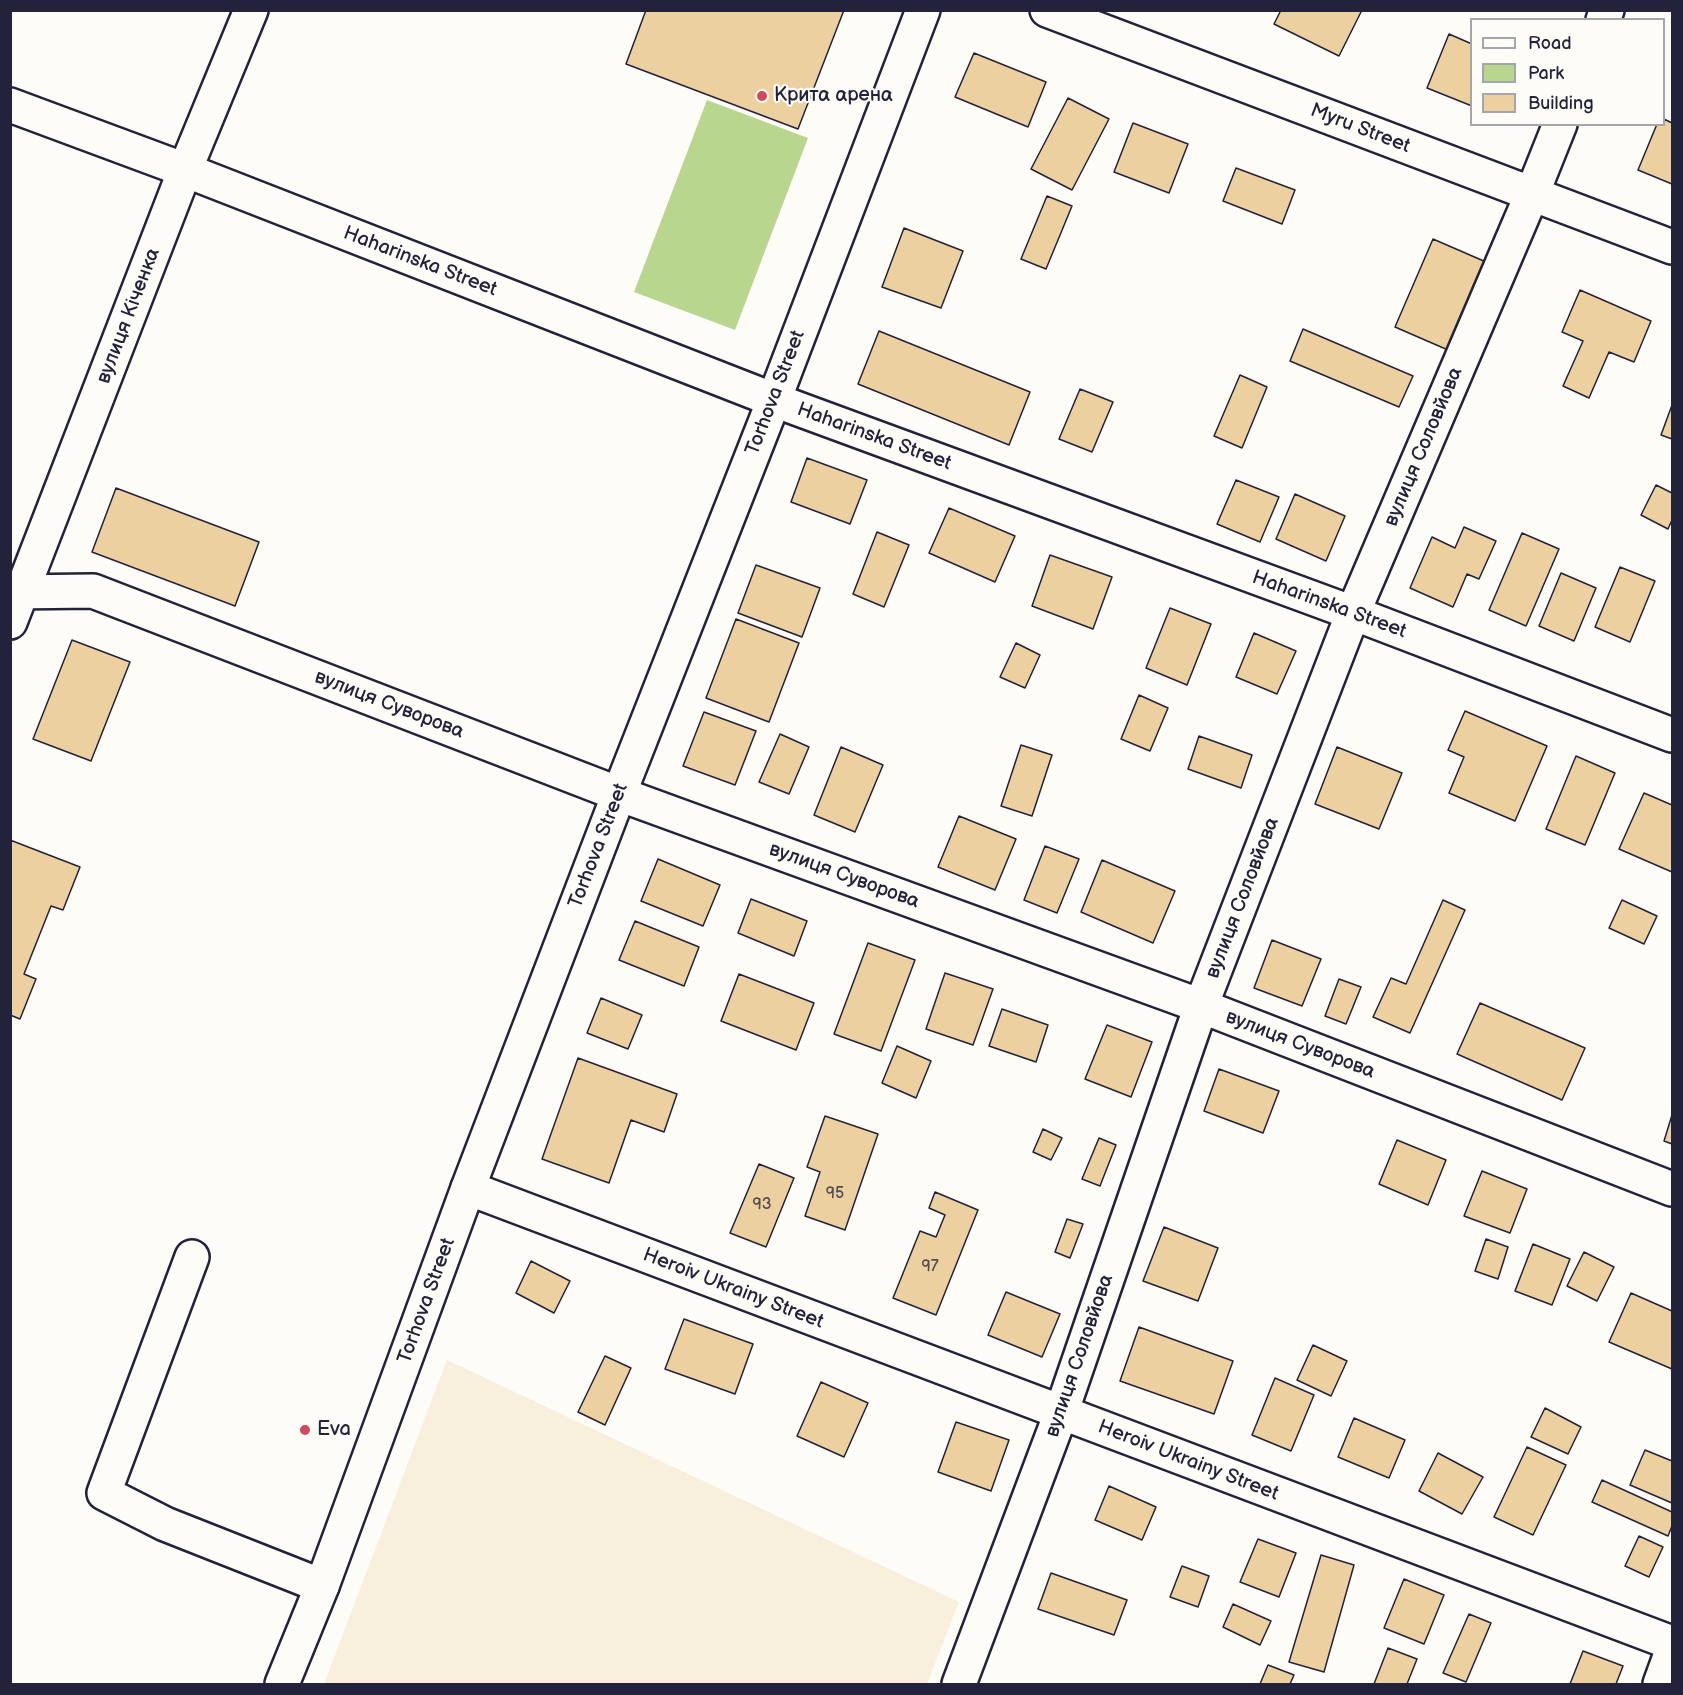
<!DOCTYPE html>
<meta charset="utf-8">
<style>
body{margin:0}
#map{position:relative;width:1683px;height:1695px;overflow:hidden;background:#fdfcf7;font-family:"Balsamiq Sans",sans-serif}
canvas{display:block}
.frame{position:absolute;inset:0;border:12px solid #22223b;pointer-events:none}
.legend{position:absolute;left:1470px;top:18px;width:195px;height:108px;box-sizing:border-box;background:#fdfcf7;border:2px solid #a5a5ac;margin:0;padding:8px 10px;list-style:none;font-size:18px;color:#22223b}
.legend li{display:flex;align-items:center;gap:12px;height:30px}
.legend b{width:30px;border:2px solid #a5a5ac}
</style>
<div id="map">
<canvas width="1683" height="1695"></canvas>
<div class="frame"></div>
<ul class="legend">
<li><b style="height:8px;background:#fdfcf7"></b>Road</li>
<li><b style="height:16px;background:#b9d68f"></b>Park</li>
<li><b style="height:16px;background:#ecd0a0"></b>Building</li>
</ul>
</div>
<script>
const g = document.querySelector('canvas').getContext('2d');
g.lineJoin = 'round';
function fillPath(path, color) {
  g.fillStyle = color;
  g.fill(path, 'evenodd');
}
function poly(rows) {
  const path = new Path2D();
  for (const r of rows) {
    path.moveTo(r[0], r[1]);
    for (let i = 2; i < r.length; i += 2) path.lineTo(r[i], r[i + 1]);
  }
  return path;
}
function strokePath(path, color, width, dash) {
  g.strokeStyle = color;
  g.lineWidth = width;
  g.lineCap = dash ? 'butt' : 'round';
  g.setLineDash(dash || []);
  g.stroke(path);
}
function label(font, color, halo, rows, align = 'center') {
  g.font = font + ' "Balsamiq Sans",sans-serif';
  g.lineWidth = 4.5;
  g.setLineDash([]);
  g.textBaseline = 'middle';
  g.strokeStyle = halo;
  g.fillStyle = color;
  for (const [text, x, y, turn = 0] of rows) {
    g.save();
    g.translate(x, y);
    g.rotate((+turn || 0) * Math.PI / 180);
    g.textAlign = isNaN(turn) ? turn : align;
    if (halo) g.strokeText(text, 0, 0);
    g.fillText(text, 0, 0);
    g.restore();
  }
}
const built = poly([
 [447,1360,959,1602,927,1684,324,1684]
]);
const green = poly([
 [707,100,808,138,735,330,634,292]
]);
const building = poly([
 [646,10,844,10,798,129,626,64,646,10],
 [1281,10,1362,10,1339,56,1274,24,1281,10],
 [1449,34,1472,44,1472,106,1427,88,1449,34],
 [974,53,1046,82,1028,127,955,97,974,53],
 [1068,98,1109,119,1072,190,1031,169,1068,98],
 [1664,119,1672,123,1672,184,1638,170,1657,124,1664,124,1664,119],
 [1133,123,1188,144,1169,193,1114,172,1133,123],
 [1236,168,1295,190,1282,224,1223,201,1236,168],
 [1047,196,1072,206,1046,269,1021,259,1047,196],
 [904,228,963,251,941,308,882,287,904,228],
 [1433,239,1486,262,1448,350,1395,327,1433,239],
 [1580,290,1651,321,1634,362,1609,352,1589,398,1563,386,1583,341,1562,332,1580,290],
 [1303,329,1413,376,1399,407,1290,361,1303,329],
 [879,331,1030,392,1009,445,858,384,879,331],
 [1240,375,1267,387,1242,448,1214,436,1240,375],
 [1080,389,1113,402,1092,452,1059,439,1080,389],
 [1672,405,1672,439,1661,435,1672,405],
 [807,458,867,480,850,524,791,502,807,458],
 [1236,480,1279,497,1260,542,1217,524,1236,480],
 [1656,485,1672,493,1672,520,1668,529,1641,515,1656,485],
 [116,488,259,542,235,606,92,552,116,488],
 [1295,494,1345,516,1326,561,1276,539,1295,494],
 [949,508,1015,536,995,582,929,553,949,508],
 [1464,527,1496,541,1479,579,1467,574,1453,607,1410,588,1432,537,1455,548,1464,527],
 [877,532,909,545,884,607,853,594,877,532],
 [1522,533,1559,549,1526,626,1489,610,1522,533],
 [1050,555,1112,577,1093,629,1032,606,1050,555],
 [756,565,820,588,802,637,738,613,756,565],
 [1620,567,1655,581,1630,642,1595,627,1620,567],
 [1561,573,1596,588,1574,641,1539,626,1561,573],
 [1170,608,1211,624,1187,685,1146,668,1170,608],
 [736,619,799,643,769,722,706,698,736,619],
 [1254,633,1296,651,1277,694,1236,677,1254,633],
 [72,640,130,662,91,761,33,739,72,640],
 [1016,643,1040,655,1025,688,1000,677,1016,643],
 [1139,695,1168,708,1150,751,1121,739,1139,695],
 [1465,711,1547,746,1515,821,1449,793,1464,757,1448,750,1465,711],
 [704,712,756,731,735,785,683,766,704,712],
 [780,734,809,747,789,794,759,782,780,734],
 [1199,736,1252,755,1241,788,1188,769,1199,736],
 [1021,745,1052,755,1032,816,1001,806,1021,745],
 [841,747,883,765,855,832,814,815,841,747],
 [1337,747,1402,773,1379,829,1315,804,1337,747],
 [1576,756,1615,773,1585,845,1546,829,1576,756],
 [1644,793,1672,805,1672,872,1619,849,1644,793],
 [959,816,1016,839,995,890,938,867,959,816],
 [10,840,80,867,63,910,51,906,24,974,36,979,20,1019,10,1015,10,840],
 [1045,846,1079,859,1057,913,1024,900,1045,846],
 [658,859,720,885,703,926,641,901,658,859],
 [1102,860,1175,891,1153,943,1081,912,1102,860],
 [751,899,807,921,794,956,738,933,751,899],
 [1443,900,1465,910,1410,1033,1373,1017,1391,978,1406,984,1443,900],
 [1622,900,1657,916,1644,944,1609,928,1622,900],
 [635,921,699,947,684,986,619,960,635,921],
 [1272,940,1321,959,1302,1006,1254,988,1272,940],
 [868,943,915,960,881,1051,834,1034,868,943],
 [945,973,993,989,973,1045,926,1029,945,973],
 [739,974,814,1003,796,1050,721,1021,739,974],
 [1339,979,1361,987,1346,1024,1325,1016,1339,979],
 [601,998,642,1015,628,1049,587,1033,601,998],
 [1480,1003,1585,1048,1562,1100,1457,1054,1480,1003],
 [1002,1009,1048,1025,1036,1062,989,1046,1002,1009],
 [1107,1025,1152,1042,1131,1097,1085,1079,1107,1025],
 [897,1046,931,1061,916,1098,882,1083,897,1046],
 [578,1058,677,1094,664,1132,631,1120,609,1183,542,1159,578,1058],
 [1219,1069,1279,1091,1263,1133,1204,1111,1219,1069],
 [1672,1115,1672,1144,1664,1141,1672,1115],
 [825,1116,878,1134,845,1230,805,1216,820,1172,807,1167,825,1116],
 [1043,1129,1062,1138,1051,1160,1033,1152,1043,1129],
 [1099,1138,1116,1145,1100,1186,1082,1179,1099,1138],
 [1397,1140,1446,1160,1428,1205,1379,1184,1397,1140],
 [759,1164,794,1178,766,1247,730,1233,759,1164],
 [1482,1171,1527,1189,1510,1233,1464,1216,1482,1171],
 [935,1192,978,1210,936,1315,893,1298,920,1231,936,1237,945,1215,929,1208,935,1192],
 [1067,1219,1083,1224,1070,1258,1055,1252,1067,1219],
 [1164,1227,1218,1248,1198,1301,1143,1281,1164,1227],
 [1486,1239,1508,1247,1498,1279,1475,1271,1486,1239],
 [1533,1244,1570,1259,1552,1305,1515,1291,1533,1244],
 [1584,1252,1614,1267,1597,1301,1567,1286,1584,1252],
 [531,1261,570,1281,554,1313,516,1293,531,1261],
 [1006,1292,1060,1314,1042,1357,988,1335,1006,1292],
 [1631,1293,1672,1311,1672,1369,1609,1342,1631,1293],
 [684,1319,753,1344,735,1394,665,1369,684,1319],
 [1139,1327,1233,1361,1214,1414,1120,1381,1139,1327],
 [1313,1345,1347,1361,1331,1396,1297,1380,1313,1345],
 [605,1356,631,1368,605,1425,578,1412,605,1356],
 [1275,1378,1314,1395,1291,1451,1252,1435,1275,1378],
 [821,1382,868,1403,844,1457,797,1436,821,1382],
 [1545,1408,1581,1427,1568,1454,1531,1437,1545,1408],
 [1354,1418,1405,1440,1389,1478,1338,1457,1354,1418],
 [956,1422,1009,1440,991,1491,938,1472,956,1422],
 [1527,1447,1566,1465,1533,1535,1494,1517,1527,1447],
 [1645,1450,1672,1461,1672,1503,1630,1485,1645,1450],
 [1438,1453,1483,1477,1462,1514,1419,1491,1438,1453],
 [1602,1480,1672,1512,1672,1526,1668,1536,1592,1502,1602,1480],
 [1109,1486,1156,1507,1142,1540,1095,1520,1109,1486],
 [1639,1536,1663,1547,1649,1577,1625,1566,1639,1536],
 [1258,1539,1296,1553,1279,1597,1240,1582,1258,1539],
 [1321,1555,1354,1565,1324,1672,1289,1662,1321,1555],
 [1182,1566,1209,1576,1198,1607,1170,1597,1182,1566],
 [1051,1573,1127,1600,1114,1635,1038,1609,1051,1573],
 [1404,1579,1444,1595,1424,1644,1384,1628,1404,1579],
 [1233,1604,1271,1621,1260,1645,1223,1627,1233,1604],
 [1469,1614,1491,1623,1466,1682,1443,1673,1469,1614],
 [1388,1648,1417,1659,1407,1684,1374,1684,1388,1648],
 [1583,1651,1623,1666,1616,1684,1570,1684,1583,1651],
 [1268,1665,1294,1675,1290,1684,1260,1684,1268,1665]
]);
const minor = poly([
 [1047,10,1672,247],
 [1603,20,1607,10],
 [10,105,185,170,774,400,1353,613,1672,735],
 [10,592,93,591,619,794,1201,1006,1672,1189],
 [10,622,185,170,251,10],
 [468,1188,1672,1643],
 [192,1257,104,1493,165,1524,322,1586],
 [959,1684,1061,1413,1201,1006,1353,613,1532,194,1560,124],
 [1660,1684,1672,1651]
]);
const major = poly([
 [282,1684,322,1586,468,1188,619,794,774,400,923,10]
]);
const markers = [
 [762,96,6,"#d1495b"],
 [305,1430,6,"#d1495b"]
];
const numberNames = [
 ["95",835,1194],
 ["93",762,1205],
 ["97",930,1267]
];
const poiNames = [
 ["Крита арена",774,96],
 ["Eva",317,1430]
];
const streetNames = [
 ["Myru Street",1360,129,21],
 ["Haharinska Street",420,262,21],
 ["вулиця Кіченка",129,316,-69],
 ["Torhova Street",776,393,-69],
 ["Haharinska Street",874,437,20],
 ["вулиця Соловйова",1424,447,-67],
 ["Haharinska Street",1329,605,20],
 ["вулиця Суворова",389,705,21],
 ["Torhova Street",599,846,-69],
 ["вулиця Суворова",844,876,20],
 ["вулиця Соловйова",1243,898,-69],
 ["вулиця Суворова",1300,1045,21],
 ["Heroiv Ukrainy Street",733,1289,21],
 ["Torhova Street",427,1301,-70],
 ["вулиця Соловйова",1080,1356,-71],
 ["Heroiv Ukrainy Street",1188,1461,21]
];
fillPath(built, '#f8efdd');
fillPath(green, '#b9d68f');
fillPath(building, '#ecd0a0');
strokePath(building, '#22223b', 1.5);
strokePath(minor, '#22223b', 38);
strokePath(major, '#22223b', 38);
strokePath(minor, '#fdfcf7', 33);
strokePath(major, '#fdfcf7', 33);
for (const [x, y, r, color] of markers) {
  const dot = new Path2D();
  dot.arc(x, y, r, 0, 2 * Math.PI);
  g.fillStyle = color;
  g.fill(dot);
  strokePath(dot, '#fdfcf7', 2);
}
label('16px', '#544e54', null, numberNames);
label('20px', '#22223b', '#fdfcf7', poiNames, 'left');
label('20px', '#22223b', '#fdfcf7', streetNames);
</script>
